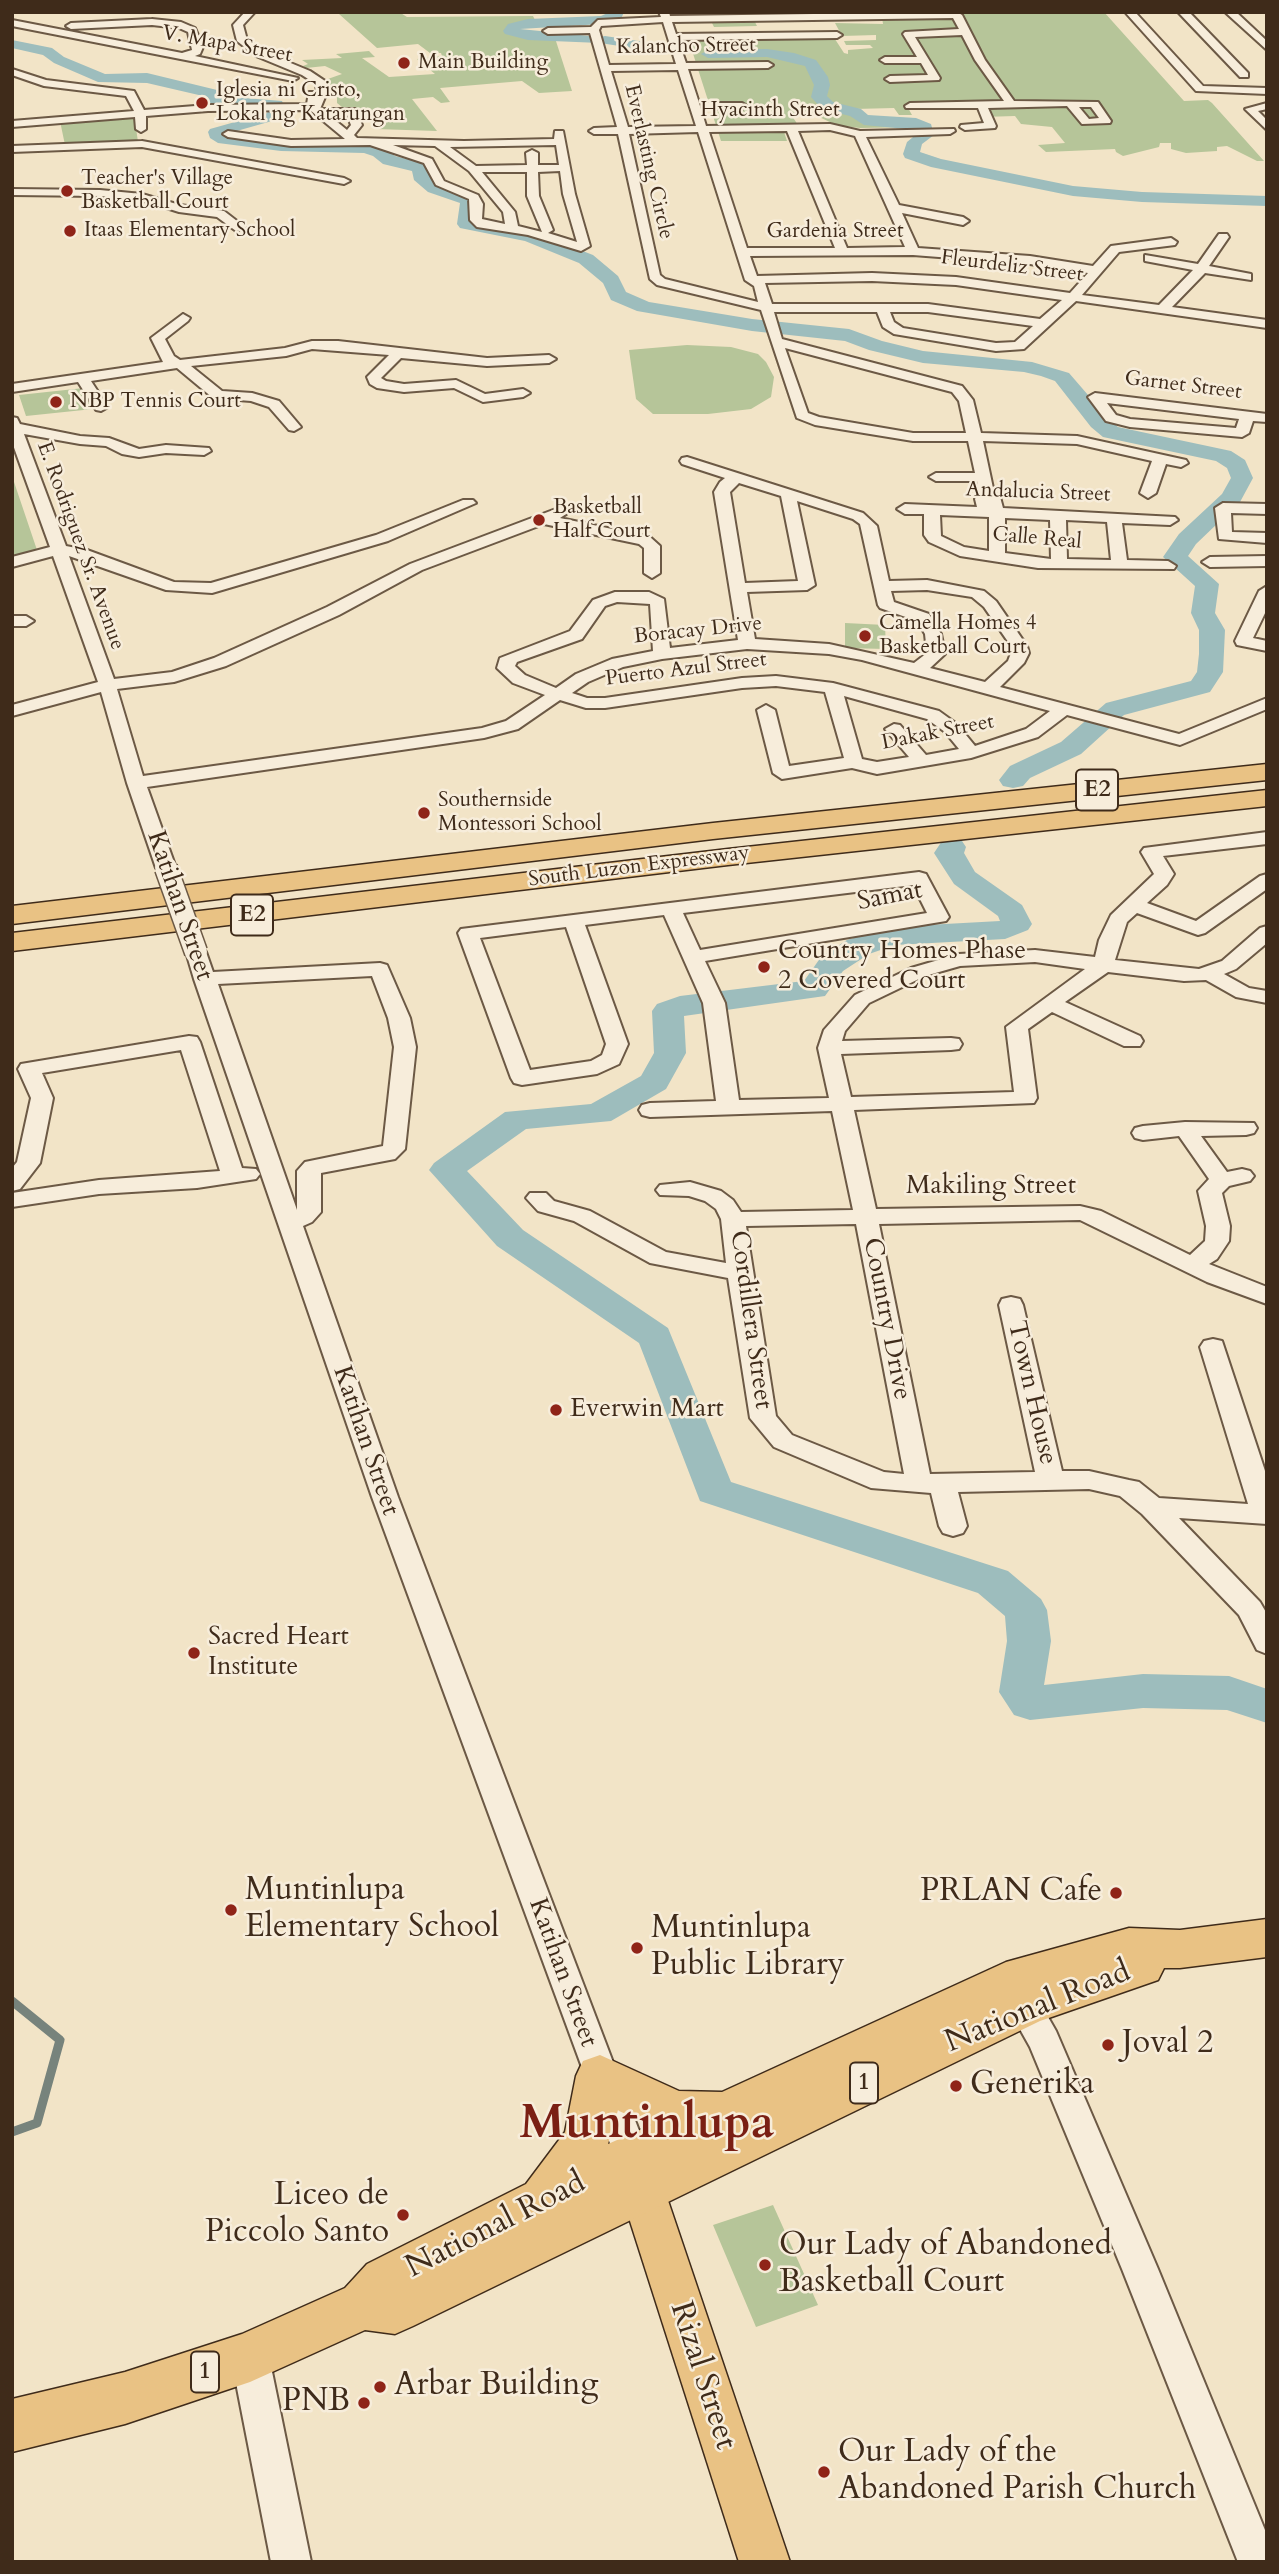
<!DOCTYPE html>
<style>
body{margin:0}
#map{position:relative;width:1279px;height:2574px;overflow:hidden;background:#f2e4c7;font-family:Cardo,serif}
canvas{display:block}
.frame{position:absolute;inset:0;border:14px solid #3f2b1a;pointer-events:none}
</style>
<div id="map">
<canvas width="1279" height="2574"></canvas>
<div class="frame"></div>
</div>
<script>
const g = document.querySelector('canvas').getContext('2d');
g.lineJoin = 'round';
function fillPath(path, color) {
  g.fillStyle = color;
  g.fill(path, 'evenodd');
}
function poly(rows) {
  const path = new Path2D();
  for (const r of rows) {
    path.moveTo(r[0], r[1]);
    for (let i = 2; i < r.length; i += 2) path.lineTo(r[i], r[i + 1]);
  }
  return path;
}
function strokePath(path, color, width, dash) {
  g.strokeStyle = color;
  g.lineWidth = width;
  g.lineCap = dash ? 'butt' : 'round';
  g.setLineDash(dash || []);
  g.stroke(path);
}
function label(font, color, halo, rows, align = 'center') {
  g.font = font + ' Cardo,serif';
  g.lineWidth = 5;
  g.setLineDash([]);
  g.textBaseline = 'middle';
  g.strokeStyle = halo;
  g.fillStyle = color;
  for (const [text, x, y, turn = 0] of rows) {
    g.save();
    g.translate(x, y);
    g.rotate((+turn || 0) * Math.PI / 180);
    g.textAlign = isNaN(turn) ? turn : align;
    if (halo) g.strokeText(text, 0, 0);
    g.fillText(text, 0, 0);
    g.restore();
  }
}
const green = poly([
 [331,12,399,12,407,17,533,16,536,22,513,26,510,31,528,36,555,38,572,91,539,93,522,81,440,88,450,102,441,103,433,97,412,99,437,131,375,129,363,110,342,107,337,103,337,98,326,95,328,90,325,80,342,74,325,66,306,68,303,66,308,64,302,60,342,58,336,54,369,51,375,57,362,58,389,77,435,74,417,59,442,56,441,53,430,53,418,44,377,48,339,14],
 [680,12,918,12,920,16,951,12,1104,12,1184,101,1208,100,1212,103,1264,161,1257,161,1227,146,1217,147,1217,151,1186,153,1171,149,1171,143,1160,143,1159,147,1123,156,1116,152,1115,149,1046,152,1038,145,1065,143,1052,127,1021,124,1015,116,983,117,975,107,908,108,912,115,899,115,894,108,854,109,864,120,912,123,913,127,860,128,836,125,811,113,790,113,798,125,782,126,787,141,721,141,688,38,833,36,844,53,848,54,848,50,873,48,870,45,846,45,844,41,876,40,876,35,842,36,835,23,883,24,882,17,754,20,757,26,714,27,709,17,682,18],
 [134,114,138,142,65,145,60,121],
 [687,345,731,347,758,354,766,362,774,377,771,397,751,409,708,414,653,414,636,399,629,350],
 [84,388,93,409,26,416,19,395],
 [12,476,37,550,12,559],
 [845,623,885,625,886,649,845,648],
 [773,2205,818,2305,756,2327,713,2225]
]);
const stream = poly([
 [12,2001,60,2040,37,2123,12,2132]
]);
const river = poly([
 [610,12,624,12,621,19,602,24,520,29,600,37,605,36,665,45,672,49,665,53,600,43,528,40,505,34,503,31,508,24,528,19,601,16,610,12],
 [12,40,52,48,64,57,105,74,147,73,217,90,218,96,282,101,286,110,279,119,226,134,281,141,365,143,385,148,395,156,427,164,429,175,440,184,475,196,478,200,475,221,536,233,593,255,618,276,626,292,649,302,752,319,849,329,882,341,923,351,1032,362,1069,373,1107,417,1118,427,1231,451,1245,460,1253,478,1240,502,1196,544,1188,556,1219,584,1215,613,1225,630,1223,672,1210,692,1124,715,1081,754,1030,778,1023,786,1013,788,1003,786,999,780,1010,766,1061,742,1106,703,1191,681,1197,672,1199,654,1199,630,1191,613,1195,586,1163,557,1179,534,1222,494,1231,478,1227,468,1216,461,1103,437,1091,427,1055,381,1041,376,1024,372,923,363,869,350,845,341,752,331,637,311,611,300,603,283,579,263,525,241,460,228,457,224,460,203,428,192,414,180,412,171,383,164,373,156,364,153,281,151,218,143,210,138,208,132,210,129,267,113,271,108,210,105,204,103,203,96,147,83,98,82,54,63,43,55,12,48,12,40],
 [767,49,794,53,816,60,828,77,830,85,827,96,833,102,861,109,868,115,916,118,931,124,934,135,922,144,920,152,941,159,1073,186,1142,192,1267,196,1267,206,1142,202,1073,196,931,167,905,158,903,154,907,142,918,133,917,130,864,125,850,116,822,109,811,97,814,85,805,66,767,57,708,58,701,54,708,50,767,49],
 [952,838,962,841,966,847,964,853,975,872,1022,905,1032,924,1028,930,1005,939,895,945,869,954,843,971,825,996,684,1016,686,1053,666,1089,611,1121,526,1129,467,1171,523,1230,668,1328,731,1482,1008,1571,1041,1599,1047,1610,1051,1641,1044,1685,1143,1674,1229,1676,1267,1689,1267,1723,1227,1710,1143,1708,1030,1720,1014,1715,999,1692,1007,1641,1005,1616,978,1593,700,1501,639,1343,497,1246,429,1170,434,1163,505,1112,591,1104,641,1076,654,1053,652,1011,657,1004,680,996,804,981,821,957,847,940,890,927,1000,921,998,916,954,884,934,853,942,841,952,838]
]);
const minor = poly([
 [245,12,255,12,243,25,247,40,264,52,310,71,325,81,328,90,320,109,355,109,362,125,354,135,357,138,464,141,554,139,555,131,563,131,575,194,590,246,581,251,528,235,477,227,470,220,469,199,436,185,424,163,370,145,291,146,228,137,223,134,228,131,291,140,345,139,310,110,208,111,146,116,146,129,141,132,136,129,135,117,12,127,12,121,134,111,126,96,44,86,12,75,12,69,46,80,134,91,144,110,208,105,307,104,309,92,317,92,316,84,302,75,256,56,237,41,233,25,245,12],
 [347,115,351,125,347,130,330,116,347,115],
 [393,145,435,146,469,171,503,212,505,224,482,219,483,204,478,195,444,181,432,159,393,145],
 [556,145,559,165,538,165,538,153,532,150,526,153,527,165,476,166,450,147,556,145],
 [560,171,563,194,577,242,548,233,553,230,539,196,538,172,560,171],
 [482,172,527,172,527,196,542,232,518,226,515,212,482,172],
 [659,12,669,12,670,16,957,12,962,15,985,60,1014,101,1098,102,1111,121,1110,123,1082,124,1067,106,988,108,996,126,995,128,965,130,960,127,961,125,984,123,978,108,906,108,905,106,910,103,1004,101,975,60,962,35,915,37,940,78,939,80,890,82,885,79,890,76,928,75,921,63,885,63,880,60,885,57,917,57,903,34,905,32,959,29,953,18,672,22,676,34,837,32,842,35,837,38,678,40,686,63,768,62,773,65,768,68,688,69,700,106,705,103,742,103,747,106,742,109,705,109,700,106,706,126,830,124,860,131,954,129,955,131,950,134,866,137,899,205,963,217,969,221,963,225,902,213,918,248,1030,256,1093,266,1111,246,1171,238,1177,242,1175,245,1119,252,1082,295,1159,305,1193,270,1145,261,1145,255,1198,264,1219,234,1227,234,1229,237,1209,266,1251,274,1251,280,1205,273,1172,307,1267,320,1267,328,1076,301,1024,349,996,351,894,334,883,327,877,312,774,312,782,339,962,386,973,400,981,433,1077,436,1186,460,1188,463,1181,467,1166,464,1156,493,1148,498,1140,493,1152,461,1077,444,983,441,994,493,1000,497,1003,508,1175,517,1178,520,1170,525,1122,523,1127,560,1168,561,1176,566,1174,569,1038,568,960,556,929,542,924,535,924,514,905,514,897,509,905,504,977,507,975,499,979,492,977,481,936,481,929,477,936,473,975,473,968,441,913,441,815,425,797,418,761,310,657,285,650,279,618,134,594,134,589,131,594,128,617,127,590,33,548,34,543,31,548,28,591,27,598,20,661,17,659,12],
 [663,22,676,64,609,65,599,30,601,26,663,22],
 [678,70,696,126,628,127,611,71,678,70],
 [1079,107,1091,107,1099,118,1089,119,1079,107],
 [830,130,855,136,905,247,847,248,798,131,830,130],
 [787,131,835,248,747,248,709,132,787,131],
 [698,132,745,280,754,286,758,302,665,279,660,275,629,134,698,132],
 [913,255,1030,264,1088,273,1070,293,956,277,872,273,757,276,750,256,913,255],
 [872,281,956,285,1062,300,1040,319,928,304,772,304,765,283,872,281],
 [890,312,928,312,1033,326,1015,342,996,343,903,328,894,322,890,312],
 [785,348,952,392,959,401,966,433,913,433,819,417,808,413,785,348],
 [940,515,989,517,989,551,964,547,941,536,940,515],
 [1005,518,1050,520,1051,559,1005,553,1005,518],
 [1066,520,1107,522,1111,560,1067,559,1066,520],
 [1125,12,1135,12,1203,86,1267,88,1267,94,1196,91,1125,12],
 [1178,12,1189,12,1248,73,1248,77,1240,77,1178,12],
 [1225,12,1236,12,1267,41,1267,50,1225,12],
 [152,19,181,22,195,28,203,47,200,54,195,56,298,78,293,81,12,26,12,20,182,53,192,50,188,32,179,28,152,25,71,29,66,26,71,23,152,19],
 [1267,103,1267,109,1258,111,1267,120,1267,130,1245,109,1267,103],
 [142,141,344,178,350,181,344,184,142,147,12,152,12,146,142,141],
 [12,189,100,190,142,194,180,205,224,211,246,228,236,231,217,217,179,212,141,200,100,196,12,195,12,189],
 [183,314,190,318,188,321,165,339,174,356,180,360,285,348,312,341,338,341,487,358,549,355,556,359,549,363,487,366,401,358,381,378,386,381,404,384,456,380,485,394,523,389,530,393,523,397,483,402,454,388,404,392,377,388,370,384,367,377,389,355,312,349,286,356,191,366,222,391,252,393,279,401,301,427,294,431,289,430,269,407,251,401,213,398,177,368,91,381,108,407,101,411,96,410,78,382,12,392,12,384,163,362,151,338,183,314],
 [1095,393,1267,414,1267,422,1253,421,1249,433,1242,437,1130,427,1106,421,1088,397,1095,393],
 [1107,403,1239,419,1236,428,1130,419,1116,415,1107,403],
 [12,417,17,418,20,424,80,436,109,438,139,449,166,445,209,448,211,451,204,455,166,453,139,457,122,454,106,446,80,444,24,434,66,546,87,550,174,582,211,583,376,535,463,500,473,500,476,503,388,541,212,593,166,590,69,556,114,679,172,672,214,658,327,607,410,564,561,507,569,512,560,518,650,537,660,546,660,573,652,578,644,573,644,548,639,544,544,524,422,570,339,615,226,666,174,682,117,689,143,776,482,728,506,721,545,695,513,683,497,668,500,658,570,631,593,600,615,592,649,592,664,599,670,648,738,640,714,492,720,482,725,478,682,464,680,461,682,458,687,457,863,513,877,526,889,581,927,580,984,591,996,601,1027,646,1029,653,1024,663,1000,687,1179,734,1267,698,1267,709,1180,745,1067,715,1038,737,971,758,877,774,852,768,782,779,773,773,757,710,766,705,775,710,789,766,844,758,825,692,776,686,742,688,605,708,586,708,560,700,518,729,484,738,147,787,176,868,166,874,156,868,127,783,101,692,12,716,12,705,98,682,53,556,12,567,12,557,50,547,12,442,12,417],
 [739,483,781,496,798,581,745,583,730,492,739,483],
 [797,501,853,519,860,524,878,605,880,608,917,621,925,634,927,653,914,663,829,644,755,639,747,592,807,590,815,585,797,501],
 [927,590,972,597,984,607,1011,646,1011,653,1008,661,985,682,930,668,945,654,941,634,929,614,894,602,891,591,927,590],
 [617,602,650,604,653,651,612,659,576,674,556,688,525,675,515,666,517,662,582,639,605,606,617,602],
 [747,649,829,654,862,660,1050,711,1026,729,975,746,957,724,939,711,833,683,776,676,742,678,605,698,587,698,572,693,588,682,623,667,662,659,747,649],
 [844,696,927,719,945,732,959,749,926,755,900,725,894,724,885,729,909,757,877,762,862,759,844,696],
 [1223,503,1267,504,1267,514,1231,513,1232,532,1267,533,1267,543,1219,539,1215,508,1223,503],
 [1267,556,1267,566,1210,567,1202,562,1210,557,1267,556],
 [1267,586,1267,609,1253,638,1267,641,1267,651,1237,645,1235,641,1259,591,1267,586],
 [12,616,26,616,34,621,26,626,12,626,12,616],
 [1267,832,1267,844,1163,856,1174,874,1167,885,1147,903,1196,921,1260,876,1267,874,1267,889,1205,933,1198,935,1137,913,1127,922,1115,960,1199,969,1222,961,1260,928,1267,926,1267,943,1236,969,1224,974,1249,988,1267,991,1267,1003,1236,997,1206,980,1184,981,1108,972,1065,1002,1140,1036,1143,1041,1140,1046,1124,1046,1052,1012,1028,1029,1037,1098,1034,1103,854,1110,876,1209,1080,1206,1101,1211,1190,1255,1205,1241,1206,1226,1198,1191,1209,1179,1179,1136,1143,1140,1135,1138,1132,1133,1135,1128,1143,1126,1185,1122,1254,1123,1257,1128,1254,1133,1246,1135,1201,1136,1227,1172,1242,1169,1250,1171,1254,1176,1250,1181,1229,1186,1222,1193,1230,1226,1229,1241,1217,1259,1209,1264,1267,1287,1267,1304,1207,1282,1080,1220,879,1224,930,1474,1035,1472,999,1305,1002,1299,1011,1297,1020,1299,1023,1305,1062,1471,1089,1471,1129,1480,1139,1482,1159,1498,1248,1504,1200,1347,1204,1341,1213,1339,1222,1341,1267,1477,1267,1524,1179,1518,1260,1602,1267,1614,1267,1654,1257,1650,1239,1615,1142,1514,1120,1496,1089,1489,958,1492,967,1526,963,1533,953,1536,943,1533,939,1526,931,1493,871,1488,774,1447,750,1418,728,1278,650,1263,574,1221,538,1211,526,1198,530,1193,546,1193,554,1201,590,1211,666,1252,726,1263,721,1219,716,1209,705,1201,689,1196,660,1195,656,1190,660,1185,690,1182,721,1191,733,1200,741,1212,853,1210,832,1111,650,1117,642,1115,639,1110,642,1105,650,1103,716,1101,703,1003,664,915,585,925,628,1044,619,1064,597,1074,522,1085,514,1083,511,1078,458,933,461,929,919,872,926,874,949,917,946,921,705,961,725,1003,739,1100,829,1098,818,1048,824,1030,855,995,911,968,959,954,1035,950,1095,957,1099,940,1111,915,1154,874,1141,852,1144,848,1267,832],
 [913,885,927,913,700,950,683,913,913,885],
 [566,927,606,1044,602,1055,591,1061,530,1070,480,938,566,927],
 [1035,962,1085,969,1006,1027,1014,1092,851,1097,841,1054,951,1050,959,1049,962,1044,959,1039,951,1038,842,1041,845,1031,869,1003,925,976,960,966,1035,962],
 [856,1224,904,1474,884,1472,792,1435,776,1416,746,1226,856,1224],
 [196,946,203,948,206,952,213,972,380,963,387,965,410,1018,416,1047,405,1149,395,1159,321,1173,321,1212,312,1222,303,1226,398,1497,649,2157,644,2168,632,2173,620,2168,615,2157,372,1497,194,979,186,952,189,948,196,946],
 [372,976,388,1018,394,1047,383,1146,305,1162,297,1171,297,1210,218,984,372,976],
 [189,1036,197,1037,200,1042,242,1168,256,1169,260,1174,256,1179,197,1188,99,1194,12,1207,12,1193,99,1180,220,1171,181,1050,42,1073,53,1098,40,1163,20,1189,12,1191,12,1168,17,1162,31,1098,18,1069,21,1064,189,1036],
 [1024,1992,1036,1996,1056,2031,1158,2269,1267,2535,1267,2562,1238,2562,1122,2269,1030,2047,1007,2006,1012,1996,1024,1992],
 [250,2339,263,2344,269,2357,311,2562,271,2562,231,2357,237,2344,250,2339]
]);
const major = poly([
 [636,2151,652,2157,658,2171,790,2562,739,2562,614,2171,620,2157,636,2151]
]);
const highway = poly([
 [1267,764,1267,780,713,839,12,924,12,906,713,823,1267,764],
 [1267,790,1267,806,728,865,12,951,12,933,728,849,1267,790],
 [1267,1919,1267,1957,1180,1968,1164,1968,1158,1980,1040,2021,413,2326,395,2334,365,2330,250,2382,125,2424,12,2452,12,2399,125,2372,242,2334,345,2288,367,2264,526,2184,565,2132,576,2076,583,2061,600,2055,679,2091,722,2092,1006,1962,1129,1928,1180,1930,1267,1919],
 [618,2110,619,2111,651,2125,608,2144,618,2110]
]);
const minorBridge = poly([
 [166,868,196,952]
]);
const markers = [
 [404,63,7,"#8f2418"],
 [202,103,7,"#8f2418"],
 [67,191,7,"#8f2418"],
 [70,231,7,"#8f2418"],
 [56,402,7,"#8f2418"],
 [539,520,7,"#8f2418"],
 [865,636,7,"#8f2418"],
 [424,813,7,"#8f2418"],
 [764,967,7,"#8f2418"],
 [556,1410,7,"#8f2418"],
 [194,1653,7,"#8f2418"],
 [1116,1893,7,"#8f2418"],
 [231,1910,7,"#8f2418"],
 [637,1948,7,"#8f2418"],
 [1108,2045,7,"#8f2418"],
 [956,2086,7,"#8f2418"],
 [403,2215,7,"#8f2418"],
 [765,2265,7,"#8f2418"],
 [380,2387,7,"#8f2418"],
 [364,2403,7,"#8f2418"],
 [824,2472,7,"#8f2418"]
];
const farStreetnames = [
 ["V. Mapa Street",227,45,10],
 ["Kalancho Street",686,47,-1],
 ["Hyacinth Street",770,111],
 ["Everlasting Circle",648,162,77],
 ["Gardenia Street",835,232],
 ["Fleurdeliz Street",1012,267,7],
 ["Garnet Street",1183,386,7],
 ["Andalucia Street",1038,493,2],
 ["Calle Real",1037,539,5],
 ["E. Rodriguez Sr. Avenue",80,546,70],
 ["Boracay Drive",698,631,-6],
 ["Puerto Azul Street",686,670,-7],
 ["Dakak Street",938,733,-11],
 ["South Luzon Expressway",639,867,-7]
];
const farPoinames = [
 ["Main Building",418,63],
 ["Iglesia ni Cristo,",216,91],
 ["Lokal ng Katarungan",216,115],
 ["Teacher's Village",81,179],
 ["Basketball Court",81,203],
 ["Itaas Elementary School",84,231],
 ["NBP Tennis Court",70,402],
 ["Basketball",553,508],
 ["Half Court",553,532],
 ["Camella Homes 4",879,624],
 ["Basketball Court",879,648],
 ["Southernside",438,801],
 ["Montessori School",438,825]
];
const shields = [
 [1097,790,42],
 [252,915,42],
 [864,2083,28],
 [205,2372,28]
];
const shieldNames = [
 ["E2",1097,790],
 ["E2",252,915],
 ["1",864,2083],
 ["1",205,2372]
];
const streetNames = [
 ["Samat",890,897,-11],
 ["Katihan Street",179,906,71],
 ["Makiling Street",991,1187],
 ["Country Drive",886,1319,79],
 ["Cordillera Street",750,1320,82],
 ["Town House",1031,1393,77],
 ["Katihan Street",365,1441,71],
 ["Katihan Street",562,1973,70]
];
const poiNames = [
 ["Country Homes Phase",778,952],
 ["2 Covered Court",778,982],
 ["Everwin Mart",570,1410],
 ["Sacred Heart",208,1638],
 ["Institute",208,1668]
];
const nearPoinames = [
 ["Muntinlupa",245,1892],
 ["Elementary School",245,1929],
 ["PRLAN Cafe",1102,1893,"right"],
 ["Muntinlupa",651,1930],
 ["Public Library",651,1967],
 ["Joval 2",1122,2045],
 ["Generika",970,2086],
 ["Liceo de",389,2197,"right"],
 ["Piccolo Santo",389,2234,"right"],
 ["Our Lady of Abandoned",779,2247],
 ["Basketball Court",779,2284],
 ["Arbar Building",394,2387],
 ["PNB",350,2403,"right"],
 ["Our Lady of the",838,2454],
 ["Abandoned Parish Church",838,2491]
];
const nearStreetnames = [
 ["National Road",1038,2008,-22],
 ["National Road",496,2226,-27],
 ["Rizal Street",702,2376,72]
];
const nearTownnames = [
 ["Muntinlupa",647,2126]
];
fillPath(green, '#b6c599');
strokePath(stream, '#77837c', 9);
fillPath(river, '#9dbdbd');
strokePath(minor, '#6c5945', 4);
strokePath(major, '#3f2b1a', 3);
strokePath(highway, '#3f2b1a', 3);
fillPath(minor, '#f7eddb');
fillPath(major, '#e9c284');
fillPath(highway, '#e9c284');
strokePath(minorBridge, '#6c5945', 25, []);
strokePath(minorBridge, '#f7eddb', 22);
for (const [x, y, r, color] of markers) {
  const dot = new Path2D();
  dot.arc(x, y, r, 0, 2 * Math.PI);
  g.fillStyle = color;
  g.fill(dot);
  strokePath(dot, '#f7eddb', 2.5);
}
label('21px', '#3f2b1a', '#f7eddb', farStreetnames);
label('21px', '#3f2b1a', '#f7eddb', farPoinames, 'left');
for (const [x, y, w] of shields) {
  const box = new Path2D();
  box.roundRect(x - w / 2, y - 20.5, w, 41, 5);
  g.fillStyle = '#f7eddb';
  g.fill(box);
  strokePath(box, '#3f2b1a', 2);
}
label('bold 24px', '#3f2b1a', null, shieldNames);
label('26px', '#3f2b1a', '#f7eddb', streetNames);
label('26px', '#3f2b1a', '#f7eddb', poiNames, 'left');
label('32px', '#3f2b1a', '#f7eddb', nearPoinames, 'left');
label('32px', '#3f2b1a', '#f7eddb', nearStreetnames);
label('bold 47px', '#7a1f14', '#f7eddb', nearTownnames);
</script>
